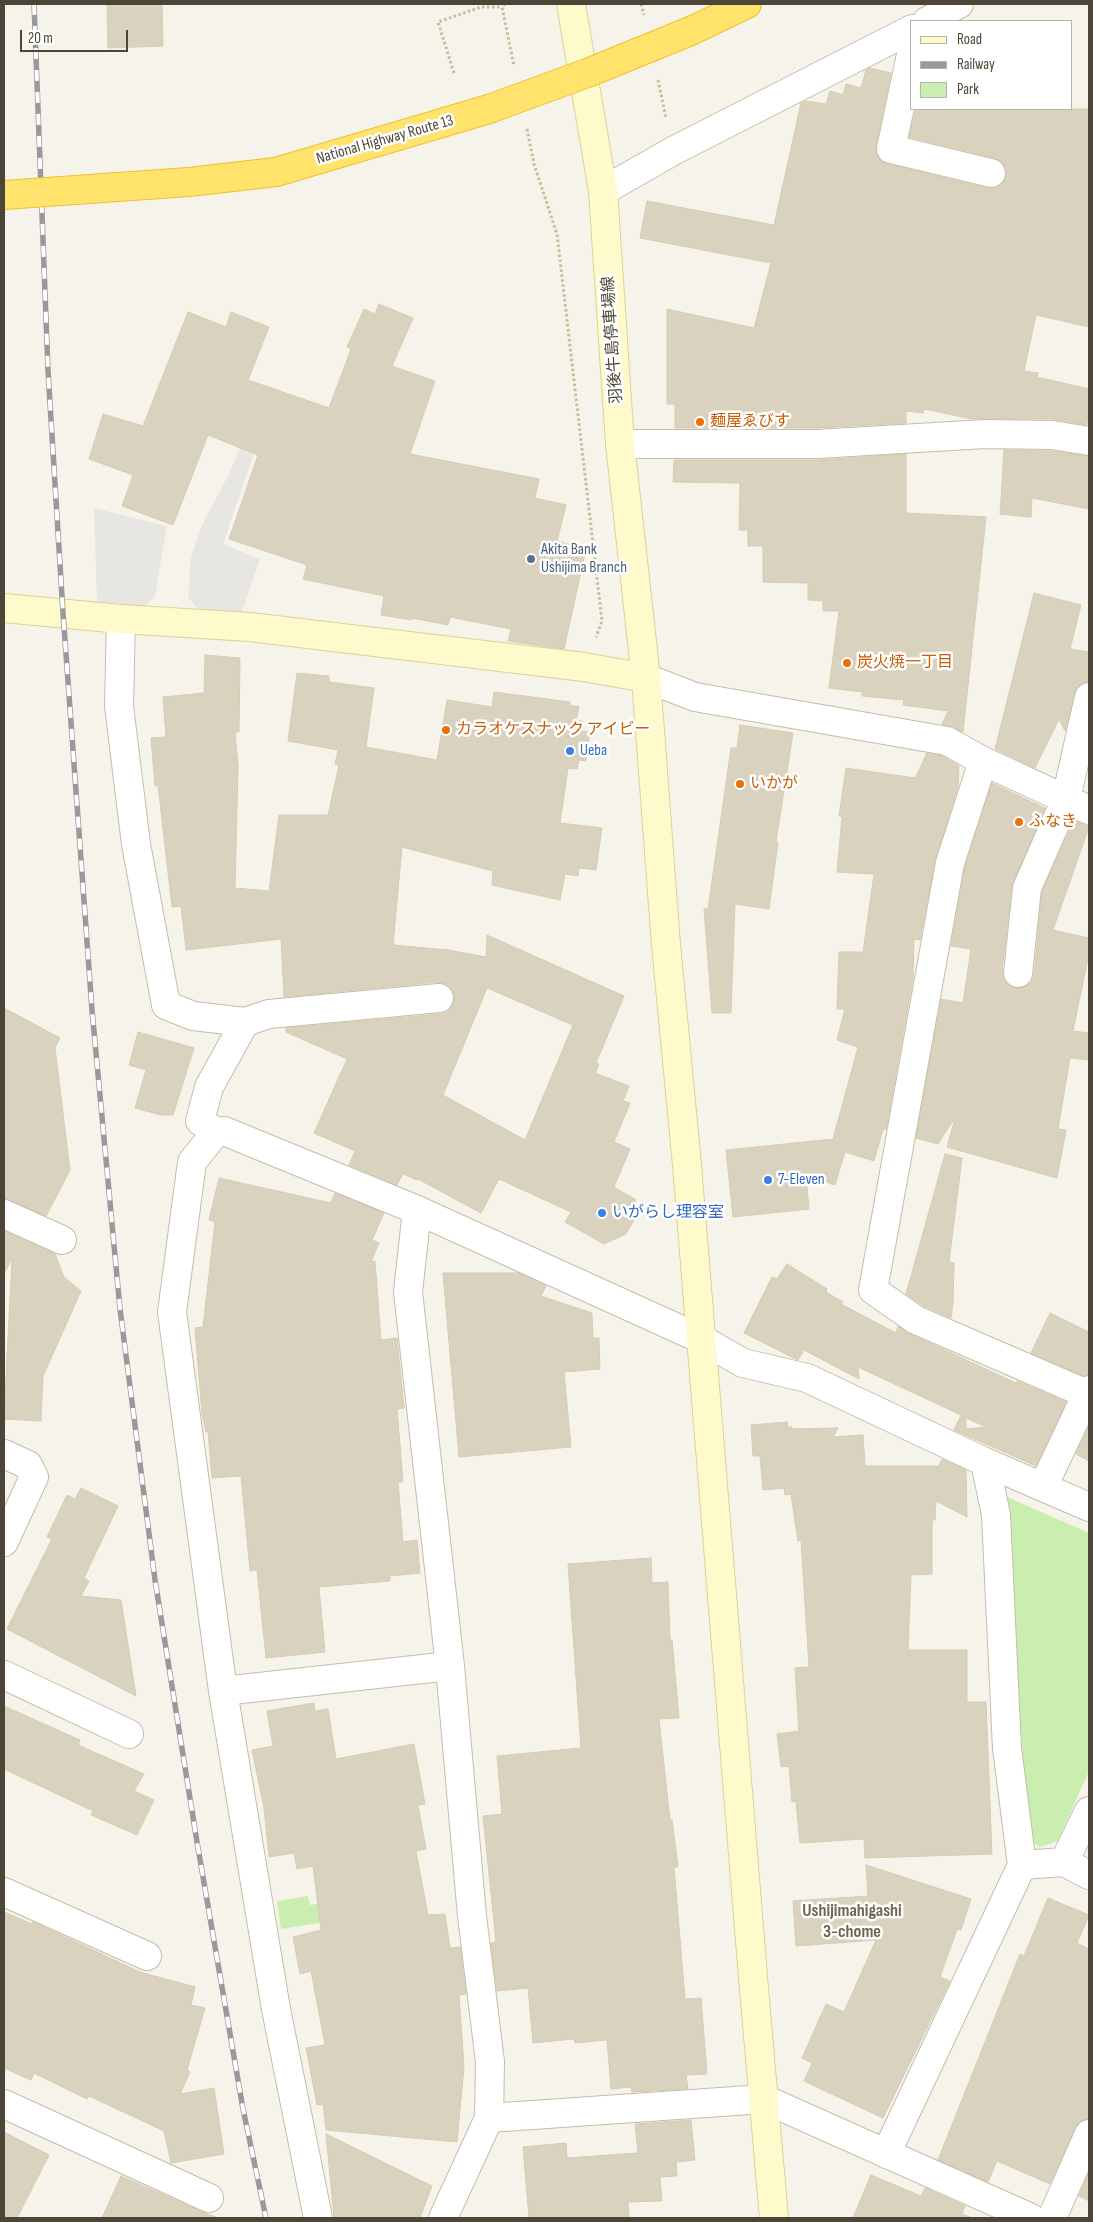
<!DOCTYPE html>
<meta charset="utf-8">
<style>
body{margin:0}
#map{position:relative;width:1093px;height:2222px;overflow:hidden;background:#f6f4ea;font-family:"Sofia Sans Condensed",sans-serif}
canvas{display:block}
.frame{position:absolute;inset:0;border:5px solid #4b4637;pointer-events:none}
.legend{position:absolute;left:910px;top:20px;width:162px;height:90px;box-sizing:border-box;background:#fff;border:1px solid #b7b5af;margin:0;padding:6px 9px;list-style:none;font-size:15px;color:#4b4637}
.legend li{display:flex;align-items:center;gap:10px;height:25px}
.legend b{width:25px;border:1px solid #b7b5af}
.scale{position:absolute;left:20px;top:30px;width:108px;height:22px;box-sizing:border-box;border:2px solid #4b4637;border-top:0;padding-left:6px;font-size:15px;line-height:18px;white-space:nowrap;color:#4b4637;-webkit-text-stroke:4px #fff;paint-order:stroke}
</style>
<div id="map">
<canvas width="1093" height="2222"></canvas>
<div class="frame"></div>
<ul class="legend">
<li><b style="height:6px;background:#fffacb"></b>Road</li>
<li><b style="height:6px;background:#999"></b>Railway</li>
<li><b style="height:14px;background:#c9eeaf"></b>Park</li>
</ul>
<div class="scale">20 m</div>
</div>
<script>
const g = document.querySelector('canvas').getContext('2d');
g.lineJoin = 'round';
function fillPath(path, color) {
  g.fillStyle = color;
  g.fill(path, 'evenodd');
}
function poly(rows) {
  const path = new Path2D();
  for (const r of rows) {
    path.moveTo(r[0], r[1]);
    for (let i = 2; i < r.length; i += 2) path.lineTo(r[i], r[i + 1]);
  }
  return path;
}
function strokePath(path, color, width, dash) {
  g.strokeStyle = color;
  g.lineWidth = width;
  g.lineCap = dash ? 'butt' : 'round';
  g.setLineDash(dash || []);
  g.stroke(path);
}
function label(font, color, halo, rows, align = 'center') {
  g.font = font + ' "Sofia Sans Condensed","Noto Sans JP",sans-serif';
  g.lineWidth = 5;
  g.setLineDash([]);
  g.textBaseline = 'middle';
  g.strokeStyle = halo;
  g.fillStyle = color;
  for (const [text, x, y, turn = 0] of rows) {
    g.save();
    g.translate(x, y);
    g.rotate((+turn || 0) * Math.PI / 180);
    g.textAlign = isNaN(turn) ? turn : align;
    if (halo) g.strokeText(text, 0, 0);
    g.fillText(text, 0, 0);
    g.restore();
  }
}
const green = poly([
 [1005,1496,1089,1533,1089,1771,1058,1841,1040,1847,1030,1841,1011,1610],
 [308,1896,310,1905,361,1896,364,1916,281,1929,277,1901]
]);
const parking = poly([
 [264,392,274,395,223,544,260,559,240,617,204,616,188,597,191,557,202,525,230,472],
 [94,508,167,526,155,597,138,612,97,604]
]);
const building = poly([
 [107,4,162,4,163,46,108,48,107,4],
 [870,68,891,73,876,146,876,153,880,160,887,164,987,188,996,188,1003,183,1006,176,1006,169,1002,162,995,158,909,137,916,109,1089,109,1089,327,1036,315,1024,371,1038,373,1037,377,1089,389,1087,425,1052,419,972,419,924,409,923,413,906,411,906,423,817,428,675,428,675,404,667,404,667,309,754,328,771,263,640,238,647,201,774,225,801,103,806,101,826,104,830,91,843,95,846,84,861,88,866,70,870,68],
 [379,304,413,318,392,366,435,381,410,454,539,479,535,498,566,505,557,541,586,549,564,649,508,641,511,629,450,617,448,625,412,618,412,620,381,615,384,596,303,579,307,565,229,539,258,455,208,435,173,525,122,506,133,475,89,459,103,414,143,426,188,312,226,327,231,312,269,327,248,380,329,408,351,349,347,347,364,309,375,314,379,304],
 [1004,450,1051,451,1089,456,1089,509,1032,498,1031,517,1000,514,1004,450],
 [906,454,906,513,986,517,963,732,942,724,948,711,903,705,904,700,862,696,862,692,829,688,839,611,823,611,823,601,808,600,808,583,763,582,763,546,748,546,748,530,739,530,740,483,673,482,674,460,817,460,906,454],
 [1034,593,1081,605,1070,649,1089,652,1089,682,1077,687,1065,731,1059,719,1035,768,995,749,1034,593],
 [205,655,240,658,239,732,235,732,238,766,235,888,269,891,279,815,328,815,339,765,335,764,338,750,288,741,297,673,329,676,329,682,374,688,366,747,437,760,447,700,492,707,494,692,570,702,569,705,579,707,576,720,583,721,582,731,590,732,586,761,579,760,577,769,568,768,560,823,602,828,596,870,579,868,578,876,565,874,560,900,492,885,493,871,402,847,393,945,448,950,486,957,487,935,624,996,596,1063,599,1064,595,1073,629,1086,623,1101,630,1103,614,1142,630,1149,614,1187,636,1200,632,1207,639,1211,626,1234,604,1244,565,1222,571,1212,499,1179,481,1213,418,1179,417,1180,403,1174,397,1185,349,1165,355,1151,314,1133,347,1059,286,1032,286,1028,440,1014,448,1011,453,1005,454,996,452,989,446,984,438,982,284,997,281,939,186,950,181,906,172,907,158,785,155,786,151,738,166,737,163,697,204,693,205,655],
 [487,988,573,1025,525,1140,443,1095,487,988],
 [740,725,793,733,776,842,778,842,769,909,735,904,731,1013,712,1013,704,909,708,909,731,748,737,748,740,725],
 [927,753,942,756,959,766,958,787,935,860,920,940,914,939,913,978,886,1130,883,1129,874,1161,845,1152,835,1185,806,1175,809,1209,733,1217,726,1150,833,1139,858,1047,837,1040,845,1009,837,1009,839,952,863,952,874,874,837,872,842,817,839,816,846,768,915,778,927,753],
 [992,783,1045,808,1012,886,1002,971,1004,980,1009,986,1016,988,1024,987,1031,982,1034,975,1042,892,1074,820,1089,827,1053,930,1089,938,1089,953,1073,1031,1089,1033,1089,1060,1070,1058,1058,1129,1066,1130,1057,1178,947,1147,954,1122,952,1122,938,1144,916,1138,941,999,963,1003,971,949,951,946,965,867,992,783],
 [4,1008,60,1038,55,1048,70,1170,46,1216,4,1199,4,1008],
 [138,1032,194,1048,173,1115,161,1115,135,1108,146,1070,129,1065,138,1032],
 [945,1154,962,1158,949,1262,954,1263,953,1303,951,1318,924,1306,906,1294,945,1154],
 [219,1178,331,1203,335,1193,384,1213,372,1240,379,1243,371,1262,375,1261,381,1340,397,1338,404,1408,397,1409,403,1482,398,1482,403,1542,417,1540,420,1573,390,1576,390,1581,319,1587,325,1652,266,1658,257,1570,250,1571,241,1476,212,1478,208,1432,206,1432,202,1414,195,1328,203,1327,215,1222,209,1220,219,1178],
 [4,1231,55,1254,64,1277,81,1291,43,1376,41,1421,4,1419,12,1258,4,1274,4,1231],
 [787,1264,827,1289,826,1292,843,1302,841,1304,896,1333,898,1326,910,1334,1016,1383,1017,1381,1066,1402,1036,1466,954,1430,961,1415,858,1367,859,1379,804,1350,798,1360,744,1333,772,1277,777,1279,787,1264],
 [966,1418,973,1421,986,1427,966,1429,966,1418],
 [443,1273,519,1273,546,1286,541,1296,592,1313,593,1338,599,1338,600,1369,564,1372,571,1447,459,1457,443,1273],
 [1050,1313,1089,1332,1089,1375,1084,1376,1031,1353,1050,1313],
 [787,1422,788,1427,792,1427,792,1429,838,1428,833,1437,863,1435,865,1466,937,1466,937,1469,942,1459,966,1470,967,1517,936,1501,935,1520,932,1520,932,1574,911,1575,908,1650,967,1650,967,1702,986,1702,992,1854,865,1858,864,1839,800,1843,796,1801,792,1802,789,1766,781,1767,777,1734,799,1731,795,1668,809,1667,801,1540,798,1541,791,1494,785,1495,784,1488,763,1490,760,1456,753,1456,751,1425,787,1422],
 [1089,1426,1089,1461,1076,1454,1089,1426],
 [81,1488,118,1506,84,1578,89,1581,81,1596,121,1600,136,1696,7,1629,52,1539,47,1537,67,1495,75,1499,81,1488],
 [651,1558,652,1583,668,1582,670,1640,672,1640,679,1718,659,1719,670,1820,672,1820,678,1867,674,1867,685,1999,701,1998,707,2074,686,2075,688,2089,632,2092,631,2087,611,2089,607,2040,575,2043,574,2039,533,2043,528,1988,497,1991,491,1943,496,1942,483,1816,502,1814,497,1756,581,1748,568,1564,651,1558],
 [314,1703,315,1711,328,1709,336,1759,414,1744,425,1804,418,1805,426,1849,416,1851,428,1915,445,1914,450,1948,460,1947,466,1994,459,1995,464,2067,457,2142,326,2130,323,2104,317,2105,306,2048,325,2045,311,1971,300,1974,293,1937,321,1930,313,1866,297,1869,294,1853,269,1857,264,1808,252,1750,273,1746,267,1711,314,1703],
 [4,1706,80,1740,78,1745,144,1774,134,1791,154,1800,137,1835,91,1815,93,1811,4,1769,4,1706],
 [866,1865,971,1899,961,1930,957,1929,940,1977,950,1981,883,2118,804,2081,812,2063,802,2058,826,2004,844,2012,876,1940,796,1946,793,1901,868,1896,866,1865],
 [1048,1898,1089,1915,1077,1943,1089,1949,1089,2119,1080,2121,1075,2128,1050,2184,997,2161,988,2182,938,2160,1020,1954,1024,1956,1048,1898],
 [4,1912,32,1924,33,1922,140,1972,195,1987,191,2005,205,2008,187,2070,190,2072,180,2094,214,2088,224,2154,171,2163,164,2131,89,2096,87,2099,34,2073,31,2080,4,2068,4,1912],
 [691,2120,695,2160,676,2162,677,2176,660,2177,662,2201,628,2202,629,2218,529,2218,523,2147,566,2143,567,2158,638,2153,635,2124,691,2120],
 [4,2132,49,2155,17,2218,4,2218,4,2132],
 [326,2134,432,2186,420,2218,334,2218,326,2134],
 [1089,2172,1089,2201,1079,2196,1089,2172],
 [871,2175,921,2196,925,2188,965,2206,962,2214,972,2218,853,2218,871,2175],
 [121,2176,202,2212,219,2218,102,2218,121,2176]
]);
const path = poly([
 [505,4,502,7,514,66],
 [641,4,644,15],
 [454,73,438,22,481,7,502,7],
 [658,80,666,118],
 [527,129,534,164,557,234,602,621,596,637]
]);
const street = poly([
 [927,21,959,4],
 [912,50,891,149,991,173],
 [603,191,673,151,912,29],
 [620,444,817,444,985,434,1052,435,1089,441],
 [121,619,119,706,136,844,166,1005,193,1016,245,1022,269,1014,439,998],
 [646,678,695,697,947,741,983,761,1089,810],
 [983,761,950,863,873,1290,916,1320,1087,1394,1089,1390],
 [1018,973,1027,888,1066,799,1089,697],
 [216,1132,200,1121,209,1087,245,1022],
 [417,1210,408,1292,450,1666,472,1916,490,2062,489,2118,443,2218],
 [4,1214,62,1240],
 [4,1454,28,1465,34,1477,4,1542],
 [1043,1487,1087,1394],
 [4,1675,129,1734],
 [223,1691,450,1666],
 [1064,1862,1089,1875],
 [1022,1865,1064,1862,1089,1811],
 [4,1892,147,1956],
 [4,2104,209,2198],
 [489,2118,764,2099,1031,2218],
 [886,2154,1022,1865,1007,1748,996,1515,985,1462],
 [318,2218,276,2009,223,1691,172,1312,192,1162,216,1132,224,1131,417,1210,701,1339,743,1363,807,1378,985,1462,1089,1507],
 [1052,2218,1089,2134]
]);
const secondary = poly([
 [571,4,603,191,620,444,646,678,666,945,687,1165,754,1989,774,2218],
 [4,608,121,619,250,627,584,667,646,678]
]);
const highway = poly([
 [693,30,747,4],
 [189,182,276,172,489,109]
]);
const rail = poly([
 [34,4,48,371,63,613,92,1010,120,1309,155,1580,197,1842,243,2109,266,2218]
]);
const highwayBridge = poly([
 [489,109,590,72,693,30],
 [4,195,189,182]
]);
const markers = [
 [700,422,5,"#e8710a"],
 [531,559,5,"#5c6f8a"],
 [847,663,5,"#e8710a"],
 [446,730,5,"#e8710a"],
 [570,751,5,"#3f7fe0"],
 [740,784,5,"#e8710a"],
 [1019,822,5,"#e8710a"],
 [768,1180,5,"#3f7fe0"],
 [602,1213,5,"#3f7fe0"]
];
const streetNames = [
 ["National Highway Route 13",385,140,-16],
 ["羽後牛島停車場線",613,340,-94]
];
const foodNames = [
 ["麺屋ゑびす",710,422],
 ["炭火焼一丁目",857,663],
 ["カラオケスナック アイビー",456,730],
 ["いかが",750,784],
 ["ふなき",1029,822]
];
const serviceNames = [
 ["Akita Bank",541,550],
 ["Ushijima Branch",541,568]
];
const shopNames = [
 ["Ueba",580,751],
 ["7-Eleven",778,1180],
 ["いがらし理容室",612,1213]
];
const neighbourhoodNames = [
 ["Ushijimahigashi",852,1911],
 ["3-chome",852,1932]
];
fillPath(green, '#c9eeaf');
fillPath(parking, '#e8e6e2');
fillPath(building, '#d9d2be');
strokePath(building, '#d5ccb0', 1);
strokePath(street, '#c3beab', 30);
strokePath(secondary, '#dad296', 30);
strokePath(highway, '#ecc12e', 30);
strokePath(path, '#c6bd9b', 3, [2.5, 2.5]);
strokePath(street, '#fff', 28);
strokePath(secondary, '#fffacb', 28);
strokePath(highway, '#ffe36c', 28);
strokePath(rail, '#999', 5.5);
strokePath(rail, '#fff', 4, [11]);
strokePath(highwayBridge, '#ecc12e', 30, []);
strokePath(highwayBridge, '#ffe36c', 28);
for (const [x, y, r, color] of markers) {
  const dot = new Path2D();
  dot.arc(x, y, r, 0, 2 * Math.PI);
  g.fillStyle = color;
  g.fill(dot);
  strokePath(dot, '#fff', 2);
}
label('16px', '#4b4637', '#fff', streetNames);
label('16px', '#c56008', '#fff', foodNames, 'left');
label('16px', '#4e5e75', '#fff', serviceNames, 'left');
label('16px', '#366cbe', '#fff', shopNames, 'left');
label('bold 18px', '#6f664d', '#fff', neighbourhoodNames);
</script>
